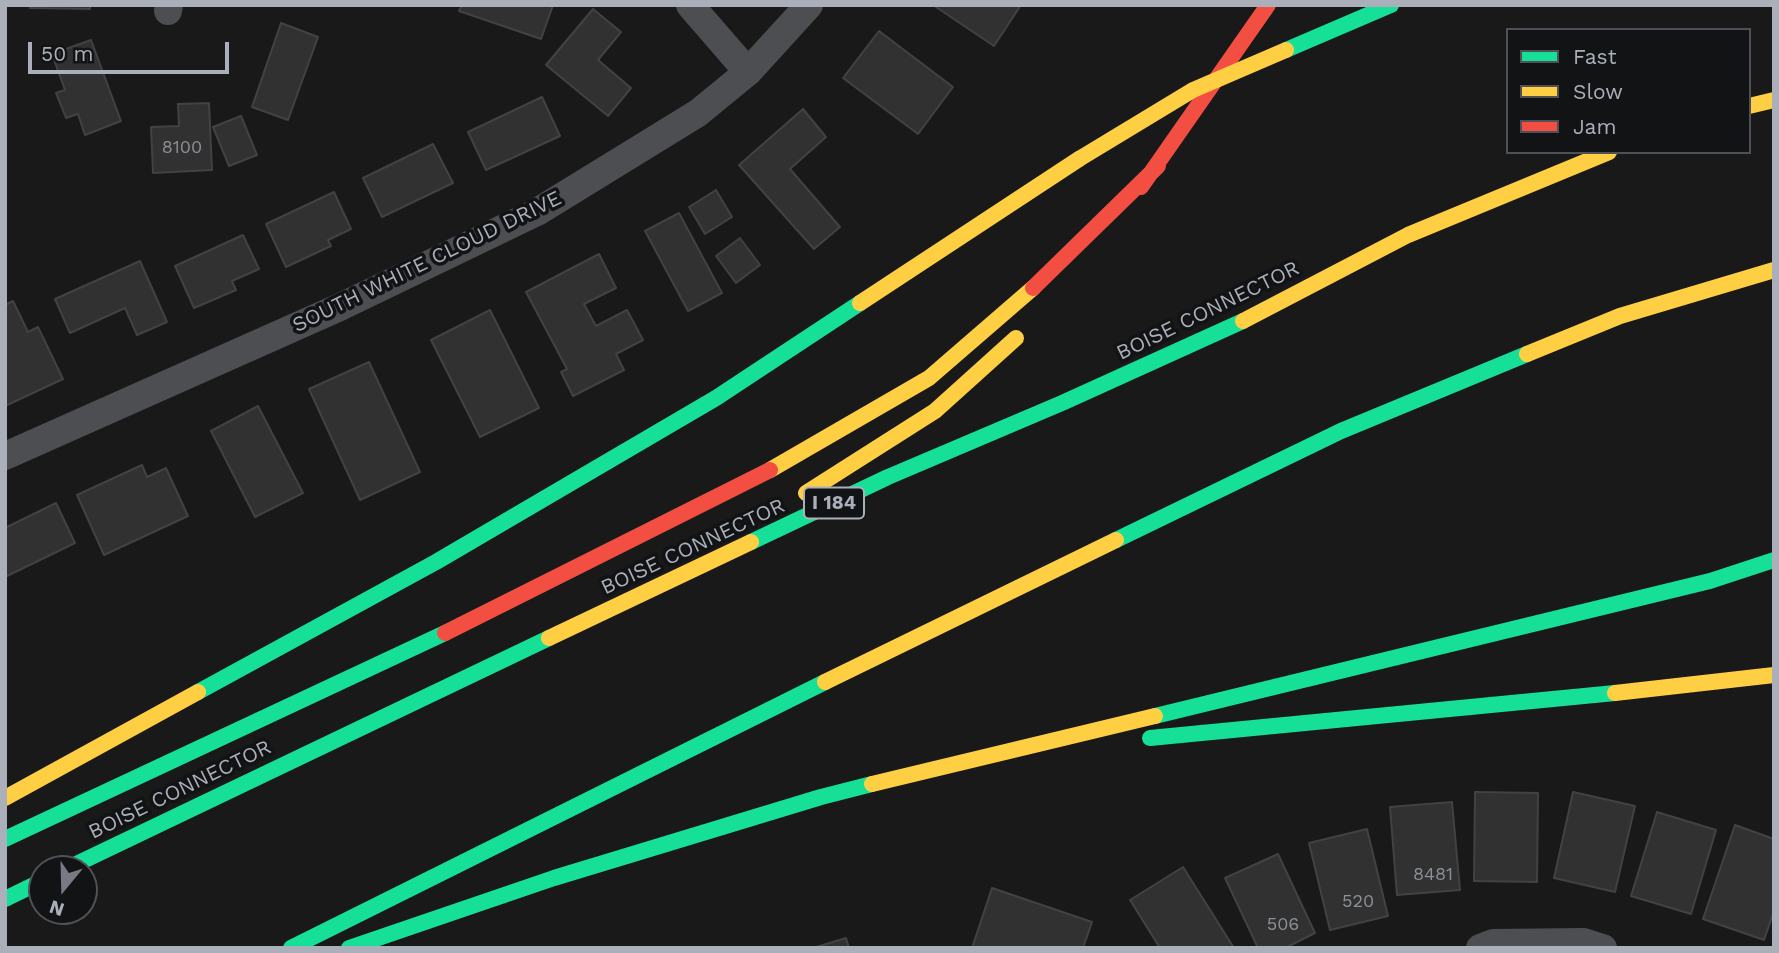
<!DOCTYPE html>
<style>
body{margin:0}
#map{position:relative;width:1779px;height:953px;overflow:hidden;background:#191919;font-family:"Work Sans",sans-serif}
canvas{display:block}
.frame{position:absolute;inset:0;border:7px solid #aaafba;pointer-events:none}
.legend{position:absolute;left:1506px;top:28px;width:245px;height:126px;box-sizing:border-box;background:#121315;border:2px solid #4f5157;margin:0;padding:9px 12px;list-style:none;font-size:21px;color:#aaafba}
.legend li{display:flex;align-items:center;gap:14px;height:35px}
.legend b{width:35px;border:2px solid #4f5157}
.north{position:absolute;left:28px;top:855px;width:70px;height:70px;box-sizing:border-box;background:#121315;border:2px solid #4f5157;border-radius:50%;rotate:199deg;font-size:19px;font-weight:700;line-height:28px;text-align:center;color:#aaafba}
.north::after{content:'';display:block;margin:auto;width:24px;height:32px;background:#777a82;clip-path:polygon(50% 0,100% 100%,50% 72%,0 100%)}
.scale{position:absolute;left:28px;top:42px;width:201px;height:32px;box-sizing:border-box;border:4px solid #aaafba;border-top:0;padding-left:9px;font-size:21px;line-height:24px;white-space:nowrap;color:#aaafba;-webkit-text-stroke:5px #121315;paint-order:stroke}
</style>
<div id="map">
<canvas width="1779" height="953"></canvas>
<div class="frame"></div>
<ul class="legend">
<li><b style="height:9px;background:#16e098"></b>Fast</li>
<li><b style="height:9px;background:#ffcf43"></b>Slow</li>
<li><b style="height:9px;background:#f24e42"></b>Jam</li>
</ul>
<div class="north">N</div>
<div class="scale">50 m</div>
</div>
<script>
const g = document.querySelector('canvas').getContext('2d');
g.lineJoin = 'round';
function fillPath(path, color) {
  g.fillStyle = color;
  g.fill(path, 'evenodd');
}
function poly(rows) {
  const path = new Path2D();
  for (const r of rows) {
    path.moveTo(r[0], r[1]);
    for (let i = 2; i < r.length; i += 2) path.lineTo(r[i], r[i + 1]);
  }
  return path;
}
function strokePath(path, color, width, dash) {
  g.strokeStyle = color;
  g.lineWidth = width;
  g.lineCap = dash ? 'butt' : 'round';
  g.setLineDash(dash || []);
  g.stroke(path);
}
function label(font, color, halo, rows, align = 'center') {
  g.font = font + ' "Work Sans",sans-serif';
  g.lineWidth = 7;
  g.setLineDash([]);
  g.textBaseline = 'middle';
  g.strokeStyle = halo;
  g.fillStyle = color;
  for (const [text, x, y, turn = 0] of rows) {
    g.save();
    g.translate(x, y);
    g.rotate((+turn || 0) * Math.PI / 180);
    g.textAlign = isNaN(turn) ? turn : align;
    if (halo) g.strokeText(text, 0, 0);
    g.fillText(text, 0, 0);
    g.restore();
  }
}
const building = poly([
 [31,5,90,5,90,9,30,8,31,5],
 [462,5,553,5,541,39,459,11,462,5],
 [933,5,1021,5,994,46,933,5],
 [593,9,621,32,598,60,631,88,608,116,546,65,593,9],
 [281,23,318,37,288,120,252,107,281,23],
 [879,31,953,87,918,134,843,78,879,31],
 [91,40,121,121,85,135,78,114,66,118,56,93,65,90,52,54,91,40],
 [542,97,560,136,486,170,468,132,542,97],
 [209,103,212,170,153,173,151,127,179,126,178,104,209,103],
 [803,109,826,137,790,169,840,227,814,249,739,165,803,109],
 [241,116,257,155,229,166,213,127,241,116],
 [433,144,453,183,382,217,363,178,433,144],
 [716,190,732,217,705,234,689,207,716,190],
 [334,192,351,229,328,240,331,246,286,267,266,224,334,192],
 [679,213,722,293,688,311,645,231,679,213],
 [243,235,259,269,232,281,236,290,194,308,175,266,243,235],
 [740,238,760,265,736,283,716,256,740,238],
 [599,254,616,288,584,304,596,326,627,310,643,340,616,354,624,370,573,396,561,372,567,369,526,292,599,254],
 [140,261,167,322,137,335,125,308,70,333,55,299,140,261],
 [13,301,28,332,38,327,63,379,5,406,5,305,13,301],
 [490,310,539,408,480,437,431,340,490,310],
 [369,362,420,472,360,500,309,389,369,362],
 [258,406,303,493,255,517,211,431,258,406],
 [142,465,147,477,166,468,188,516,104,555,77,495,142,465],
 [56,503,75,543,5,577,5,528,56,503],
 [1475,792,1538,793,1537,882,1474,881,1475,792],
 [1573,792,1635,806,1615,892,1554,878,1573,792],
 [1452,802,1460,890,1397,895,1390,807,1452,802],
 [1657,812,1716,830,1691,914,1631,896,1657,812],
 [1735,825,1774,839,1774,911,1764,940,1703,919,1735,825],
 [1367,829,1388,916,1330,930,1309,843,1367,829],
 [1278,854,1315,933,1285,948,1258,948,1225,878,1278,854],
 [1183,867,1234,948,1160,948,1130,900,1183,867],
 [992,888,1092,922,1083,948,972,948,992,888],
 [846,938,849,948,813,948,846,938]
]);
const street = poly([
 [690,5,748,72],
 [168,11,169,5],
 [5,456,340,307,537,212,698,113,748,72,809,5],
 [1480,948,1493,943,1584,942,1603,948]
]);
const fast = poly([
 [1116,540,1341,431,1527,354],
 [751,542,888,477,1062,403,1243,321],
 [198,692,436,562,716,398,860,303],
 [1155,716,1710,581,1774,560],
 [1150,738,1615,693],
 [5,839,445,633],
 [66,869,549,638],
 [5,899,42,881],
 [291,948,825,682],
 [349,948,554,878,821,797,872,784]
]);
const slow = poly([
 [1749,106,1774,100],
 [860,303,1079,159],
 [1243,321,1408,235,1609,152],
 [1527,354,1620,316,1774,270],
 [770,470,929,378,1033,288],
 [806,493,935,411,1016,338],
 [549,638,751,542],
 [825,682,1116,540],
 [1615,693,1774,675],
 [872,784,1155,716],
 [5,798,198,692]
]);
const jam = poly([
 [1141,187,1268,5],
 [1033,288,1158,166],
 [445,633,770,470]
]);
const fastBridge = poly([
 [1286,50,1391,5]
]);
const slowBridge = poly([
 [1079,159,1193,90,1286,50]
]);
const numberNames = [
 ["8100",182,148],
 ["8481",1433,875],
 ["520",1358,902],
 ["506",1283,925]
];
const shields = [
 [834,503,60]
];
const shieldNames = [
 ["I 184",834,503]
];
const streetNames = [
 ["SOUTH WHITE CLOUD DRIVE",427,262,-26],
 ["BOISE CONNECTOR",1208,311,-26],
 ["BOISE CONNECTOR",693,547,-25],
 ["BOISE CONNECTOR",180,790,-26]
];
fillPath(building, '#313131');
strokePath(building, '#414245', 2);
strokePath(street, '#4c4e52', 28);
strokePath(fast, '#16e098', 16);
strokePath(slow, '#ffcf43', 16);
strokePath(jam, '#f24e42', 16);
strokePath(fastBridge, '#16e098', 16);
strokePath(slowBridge, '#ffcf43', 16);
label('18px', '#8c9098', null, numberNames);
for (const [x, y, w] of shields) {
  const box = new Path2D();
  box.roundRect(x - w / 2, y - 15.5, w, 31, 5);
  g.fillStyle = '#121315';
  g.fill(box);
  strokePath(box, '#aaafba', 2);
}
label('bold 19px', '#aaafba', null, shieldNames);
label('21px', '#aaafba', '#121315', streetNames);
</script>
